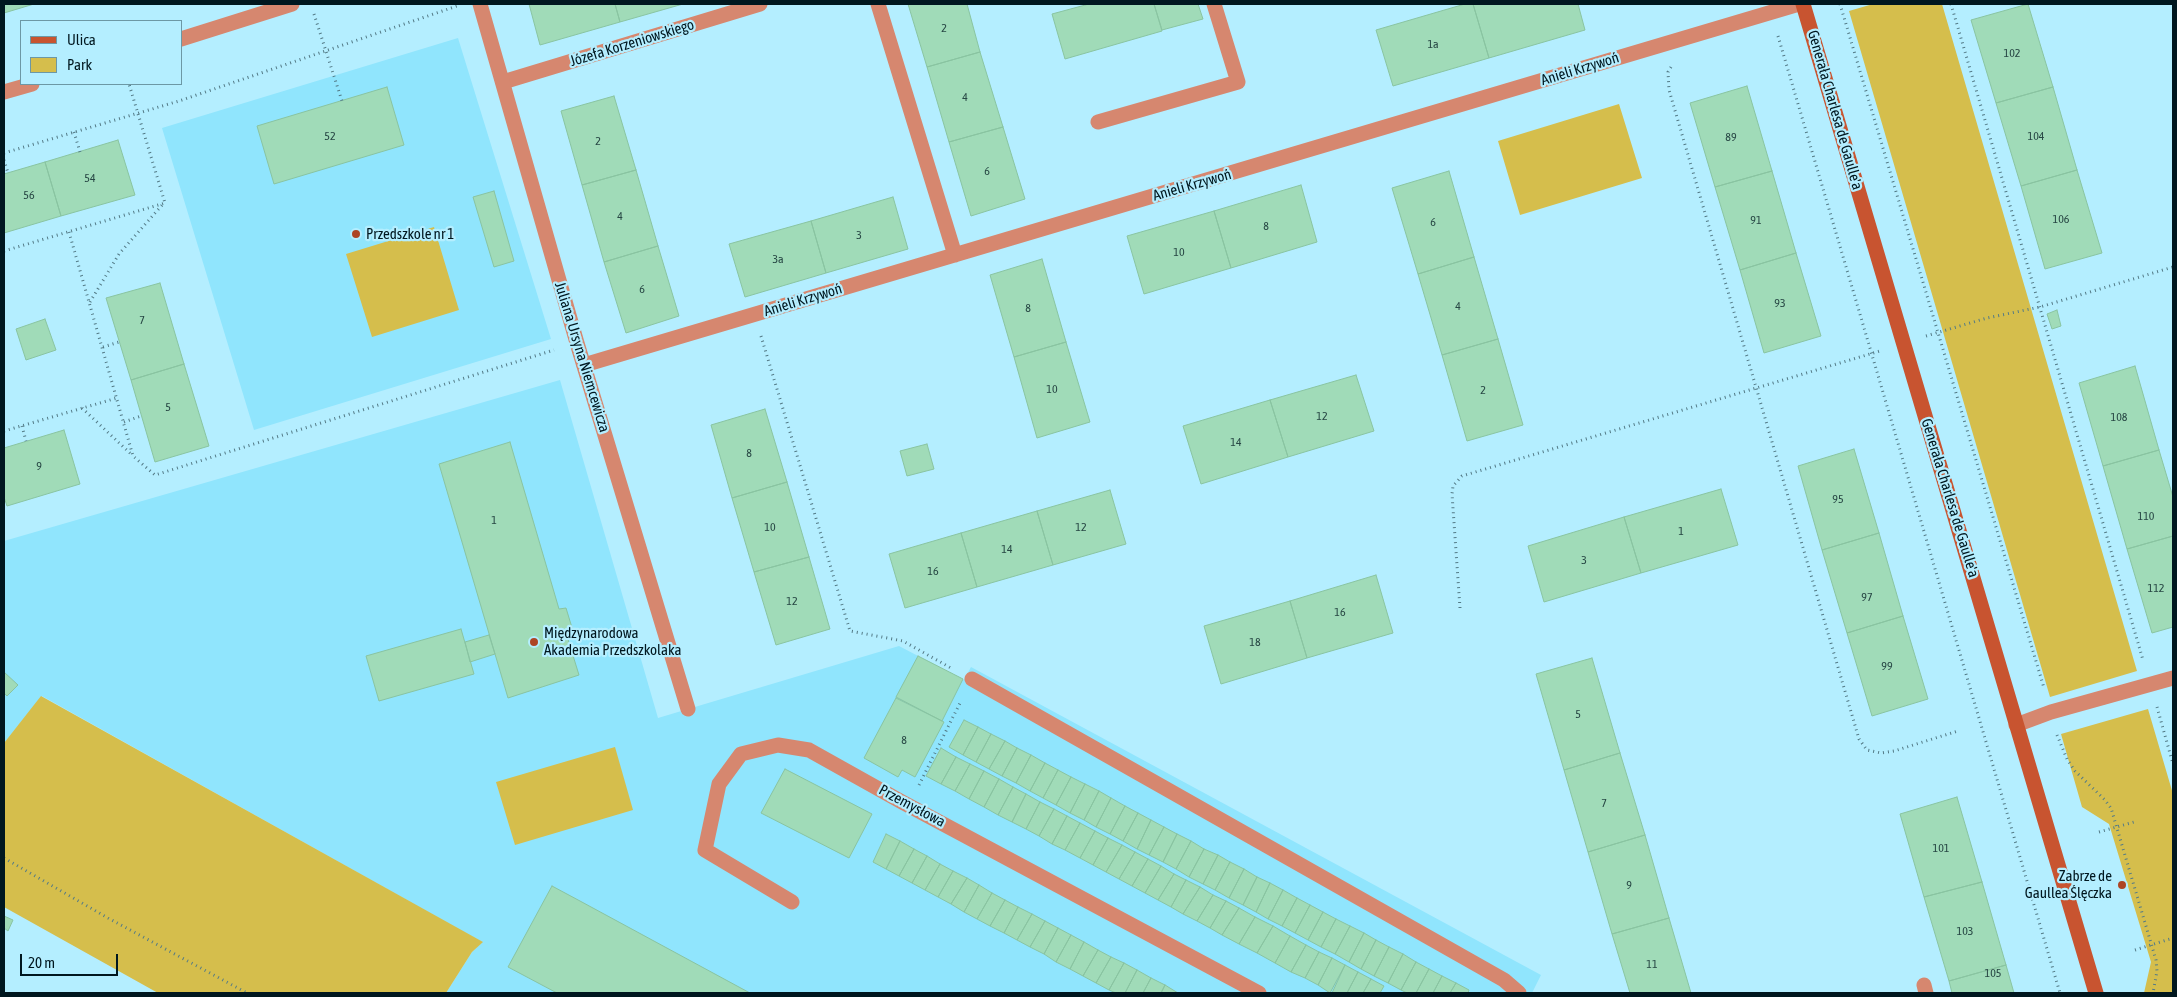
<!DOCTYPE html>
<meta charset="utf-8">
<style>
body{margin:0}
#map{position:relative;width:2177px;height:997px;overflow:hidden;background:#b4eeff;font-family:"Asap Condensed",sans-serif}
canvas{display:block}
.frame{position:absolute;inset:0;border:5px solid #00171f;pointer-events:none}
.legend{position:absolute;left:20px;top:20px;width:162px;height:65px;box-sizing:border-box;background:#b4eeff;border:1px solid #6c98a5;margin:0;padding:6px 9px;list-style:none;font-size:15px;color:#00171f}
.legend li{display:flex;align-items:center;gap:10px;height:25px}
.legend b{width:25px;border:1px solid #6c98a5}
.scale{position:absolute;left:20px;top:954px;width:98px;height:22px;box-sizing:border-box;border:2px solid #00171f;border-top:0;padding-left:6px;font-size:15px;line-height:18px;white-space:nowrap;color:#00171f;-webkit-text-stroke:4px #b4eeff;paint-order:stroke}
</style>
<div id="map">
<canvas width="2177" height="997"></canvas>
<div class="frame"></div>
<ul class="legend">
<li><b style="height:6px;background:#c85430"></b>Ulica</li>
<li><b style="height:14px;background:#d5be4c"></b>Park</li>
</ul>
<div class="scale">20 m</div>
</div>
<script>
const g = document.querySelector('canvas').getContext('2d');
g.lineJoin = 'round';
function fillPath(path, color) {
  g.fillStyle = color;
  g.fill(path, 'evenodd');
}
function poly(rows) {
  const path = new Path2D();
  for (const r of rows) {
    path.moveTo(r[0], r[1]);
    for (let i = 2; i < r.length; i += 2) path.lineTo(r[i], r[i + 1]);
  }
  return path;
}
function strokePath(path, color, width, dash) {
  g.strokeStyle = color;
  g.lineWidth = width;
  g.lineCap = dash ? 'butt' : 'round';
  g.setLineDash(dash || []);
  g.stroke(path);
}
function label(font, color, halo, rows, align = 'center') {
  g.font = font + ' "Asap Condensed",sans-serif';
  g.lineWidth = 4.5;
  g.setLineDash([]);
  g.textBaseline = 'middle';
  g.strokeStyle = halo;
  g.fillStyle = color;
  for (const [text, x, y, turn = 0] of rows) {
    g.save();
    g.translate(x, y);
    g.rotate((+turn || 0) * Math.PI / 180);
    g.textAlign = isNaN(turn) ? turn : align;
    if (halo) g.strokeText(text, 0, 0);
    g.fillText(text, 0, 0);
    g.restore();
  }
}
const built = poly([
 [458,38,551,339,254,430,162,128],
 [560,380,658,718,899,646,964,680,971,667,1541,975,1532,993,446,993,472,952,482,942,42,696,4,743,4,541]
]);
const green = poly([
 [1873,4,1942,4,2137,671,2050,697,1849,11],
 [1619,104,1642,178,1520,215,1498,141],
 [434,227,459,310,372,337,346,254],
 [41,696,483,942,472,952,446,993,158,993,4,907,4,743],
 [2148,709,2173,794,2173,993,2144,993,2151,962,2109,824,2082,807,2061,734],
 [615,747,633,810,515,845,496,782]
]);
const building = poly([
 [4,4,34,4,4,13,4,4],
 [529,4,615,4,620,22,540,45,529,4],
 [615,4,683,4,620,22,615,4],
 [908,4,967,4,980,52,927,67,908,4],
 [1089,4,1154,4,1162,31,1065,59,1052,14,1089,4],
 [1154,4,1198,4,1203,19,1162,30,1154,4],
 [1465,4,1473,4,1489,58,1393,86,1376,30,1465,4],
 [1473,4,1578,4,1585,30,1489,58,1473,4],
 [2028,4,2053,87,1996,103,1971,20,2028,4],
 [980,52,1003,127,949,142,927,67,980,52],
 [1747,86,1772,171,1715,187,1690,103,1747,86],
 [387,87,404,145,274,184,257,126,387,87],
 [2053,87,2077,170,2021,186,1996,103,2053,87],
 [614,96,636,170,582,185,561,111,614,96],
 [1003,127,1025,199,971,216,949,142,1003,127],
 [118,140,135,195,61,216,45,162,118,140],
 [45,162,61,216,4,233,4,174,45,162],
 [636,170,658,246,604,262,582,185,636,170],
 [2077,170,2102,253,2045,269,2021,186,2077,170],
 [1449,171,1474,257,1418,274,1392,188,1449,171],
 [1772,171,1796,253,1740,270,1715,187,1772,171],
 [1301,185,1317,242,1231,268,1214,211,1301,185],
 [494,191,514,261,494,267,473,197,494,191],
 [893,197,908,249,826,273,811,221,893,197],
 [1214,211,1231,268,1144,294,1127,236,1214,211],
 [811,221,826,273,745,297,729,244,811,221],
 [658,246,679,316,626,333,604,262,658,246],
 [1796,253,1821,336,1764,353,1740,270,1796,253],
 [1474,257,1498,339,1442,355,1418,274,1474,257],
 [1042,259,1066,342,1014,357,990,275,1042,259],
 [160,283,184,364,131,380,106,298,160,283],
 [2057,310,2061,326,2052,329,2047,314,2057,310],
 [45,319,56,350,26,360,16,329,45,319],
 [1498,339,1523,425,1467,441,1442,355,1498,339],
 [1066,342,1090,422,1037,438,1014,357,1066,342],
 [184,364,209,446,155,462,131,380,184,364],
 [2135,366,2159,450,2103,466,2079,383,2135,366],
 [1356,375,1374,431,1288,457,1270,400,1356,375],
 [1270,400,1288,457,1201,484,1183,426,1270,400],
 [765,409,787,482,732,498,711,425,765,409],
 [64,430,80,484,7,506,4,497,4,448,64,430],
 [510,442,559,609,566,608,573,631,566,633,579,675,508,698,439,464,510,442],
 [927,444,934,469,907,476,900,451,927,444],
 [1854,449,1879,533,1822,550,1798,466,1854,449],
 [2159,450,2173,497,2173,536,2127,549,2103,466,2159,450],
 [787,482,809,557,754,572,732,498,787,482],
 [1721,489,1738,545,1641,573,1624,517,1721,489],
 [1110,490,1126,544,1053,565,1037,511,1110,490],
 [1037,511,1053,565,977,587,961,533,1037,511],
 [1624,517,1641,573,1544,602,1528,546,1624,517],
 [961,533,977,587,905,608,889,554,961,533],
 [1879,533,1903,616,1847,633,1822,550,1879,533],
 [2173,536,2173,627,2152,633,2127,549,2173,536],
 [809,557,830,629,776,645,754,572,809,557],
 [1376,575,1393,633,1307,658,1290,601,1376,575],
 [1290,601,1307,658,1221,684,1204,626,1290,601],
 [1903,616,1928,699,1872,716,1847,633,1903,616],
 [461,629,474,674,379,701,366,656,461,629],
 [489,635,495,654,470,662,465,642,489,635],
 [918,656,963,679,942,721,896,697,918,656],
 [1592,658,1620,753,1564,770,1536,674,1592,658],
 [4,672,18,685,7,696,4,693,4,672],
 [896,698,944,722,915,777,902,770,898,777,864,758,896,698],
 [964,720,978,727,963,755,949,747,964,720],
 [978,727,991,734,976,762,963,755,978,727],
 [991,734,1005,741,989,769,976,762,991,734],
 [1005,741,1017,748,1002,776,989,769,1005,741],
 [941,748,956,757,941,784,926,776,941,748],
 [1017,748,1031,755,1016,783,1002,776,1017,748],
 [1620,753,1645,835,1588,852,1564,770,1620,753],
 [1031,755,1045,763,1030,791,1016,783,1031,755],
 [956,757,970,764,955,791,941,784,956,757],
 [1045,763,1058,770,1043,798,1030,791,1045,763],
 [970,764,984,771,969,799,955,791,970,764],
 [785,769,872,814,849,858,761,813,785,769],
 [1058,770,1071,777,1056,805,1043,798,1058,770],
 [984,771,999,779,984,807,969,799,984,771],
 [1071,777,1085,784,1070,813,1056,805,1071,777],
 [999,779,1013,787,998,815,984,807,999,779],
 [1085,784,1099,791,1084,820,1070,813,1085,784],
 [1013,787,1026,794,1012,822,998,815,1013,787],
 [1099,791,1111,798,1096,827,1084,820,1099,791],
 [1026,794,1040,802,1026,829,1012,822,1026,794],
 [1957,797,1982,882,1924,897,1900,814,1957,797],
 [1111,798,1125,806,1110,834,1096,827,1111,798],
 [1040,802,1054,809,1039,836,1026,829,1040,802],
 [1125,806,1138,813,1123,841,1110,834,1125,806],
 [1054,809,1067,816,1052,844,1039,836,1054,809],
 [1138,813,1151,820,1137,849,1123,841,1138,813],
 [1067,816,1080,823,1065,850,1052,844,1067,816],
 [1151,820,1164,827,1149,855,1137,849,1151,820],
 [1080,823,1095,831,1080,858,1065,850,1080,823],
 [1164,827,1177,834,1163,862,1149,855,1164,827],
 [1095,831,1108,838,1093,865,1080,858,1095,831],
 [886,834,900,841,886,869,873,862,886,834],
 [1177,834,1191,841,1176,869,1163,862,1177,834],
 [1645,835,1669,918,1612,934,1588,852,1645,835],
 [1108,838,1122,845,1106,872,1093,865,1108,838],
 [900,841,914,849,899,876,886,869,900,841],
 [1191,841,1204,849,1189,877,1176,869,1191,841],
 [1122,845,1135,852,1119,879,1106,872,1122,845],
 [914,849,927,856,912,883,899,876,914,849],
 [1204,849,1218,855,1203,884,1189,877,1204,849],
 [1135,852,1148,859,1132,886,1119,879,1135,852],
 [1218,855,1230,862,1215,890,1203,884,1218,855],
 [927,856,940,864,925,890,912,883,927,856],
 [1148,859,1161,866,1145,893,1132,886,1148,859],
 [1230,862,1244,869,1229,898,1215,890,1230,862],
 [940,864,953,871,938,897,925,890,940,864],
 [1161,866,1174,874,1158,900,1145,893,1161,866],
 [1244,869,1257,877,1243,905,1229,898,1244,869],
 [953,871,967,878,951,904,938,897,953,871],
 [1174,874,1186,880,1171,907,1158,900,1174,874],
 [1257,877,1270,883,1256,912,1243,905,1257,877],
 [967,878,979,885,964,912,951,904,967,878],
 [1186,880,1200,887,1183,914,1171,907,1186,880],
 [1982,882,2006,965,1949,981,1924,897,1982,882],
 [1270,883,1283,890,1268,919,1256,912,1270,883],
 [979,885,992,893,977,919,964,912,979,885],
 [552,886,580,901,750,993,557,993,508,967,552,886],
 [1200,887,1213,895,1197,921,1183,914,1200,887],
 [1283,890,1297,898,1282,926,1268,919,1283,890],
 [992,893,1005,900,990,926,977,919,992,893],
 [1213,895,1226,901,1210,928,1197,921,1213,895],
 [1297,898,1310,905,1295,933,1282,926,1297,898],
 [1005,900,1018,907,1004,933,990,926,1005,900],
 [1226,901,1239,908,1222,935,1210,928,1226,901],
 [1310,905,1323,912,1308,940,1295,933,1310,905],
 [1018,907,1032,914,1017,940,1004,933,1018,907],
 [1239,908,1255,917,1239,944,1222,935,1239,908],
 [1323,912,1336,919,1321,947,1308,940,1323,912],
 [1032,914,1045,921,1030,947,1017,940,1032,914],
 [4,916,13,920,8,931,4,928,4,916],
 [1255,917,1273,926,1257,953,1239,944,1255,917],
 [1669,918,1691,993,1630,993,1612,934,1669,918],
 [1336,919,1350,926,1335,954,1321,947,1336,919],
 [1045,921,1058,928,1044,954,1030,947,1045,921],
 [1273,926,1290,936,1275,963,1257,953,1273,926],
 [1350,926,1364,933,1349,962,1335,954,1350,926],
 [1058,928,1071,935,1056,962,1044,954,1058,928],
 [1364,933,1376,940,1361,969,1349,962,1364,933],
 [1071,935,1084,942,1070,969,1056,962,1071,935],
 [1290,936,1306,945,1291,972,1275,963,1290,936],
 [1376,940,1389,947,1374,976,1361,969,1376,940],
 [1084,942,1098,950,1083,976,1070,969,1084,942],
 [1306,945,1319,952,1305,978,1291,972,1306,945],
 [1389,947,1403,954,1388,983,1374,976,1389,947],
 [1098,950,1111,957,1096,983,1083,976,1098,950],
 [1319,952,1332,958,1318,985,1305,978,1319,952],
 [1403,954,1416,962,1401,990,1388,983,1403,954],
 [1111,957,1124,963,1109,990,1096,983,1111,957],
 [1332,958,1345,965,1330,993,1318,985,1332,958],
 [1416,962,1429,969,1416,993,1407,993,1401,990,1416,962],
 [1124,963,1137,970,1125,993,1116,993,1109,990,1124,963],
 [1345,965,1358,972,1347,993,1332,993,1345,965],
 [2006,965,2014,993,1952,993,1949,981,2006,965],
 [1429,969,1442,976,1433,993,1416,993,1429,969],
 [1137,970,1151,978,1143,993,1125,993,1137,970],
 [1358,972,1371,979,1363,993,1347,993,1358,972],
 [1442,976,1456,983,1450,993,1433,993,1442,976],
 [1151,978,1165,985,1161,993,1143,993,1151,978],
 [1371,979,1384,986,1380,993,1363,993,1371,979],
 [1456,983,1469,990,1468,993,1450,993,1456,983],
 [1165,985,1178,993,1161,993,1165,985]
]);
const path = poly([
 [1840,4,2044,688],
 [1951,4,2143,660],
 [314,14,342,101],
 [1778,36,2060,993],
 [1671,67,1668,72,1669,90,1859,739,1867,750,1881,753,1894,751,1958,731],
 [74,132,80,152],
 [4,153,179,101,457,6],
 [4,160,8,173],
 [69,232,133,456,155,475,554,350],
 [4,251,165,203,129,84],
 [90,302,119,254,164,203],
 [761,336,850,631,903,641,951,668],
 [1926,336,1987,318,2040,307,2173,267],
 [103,347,119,342],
 [82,408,132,455],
 [124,422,141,416],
 [22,426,26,441],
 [4,431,117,398],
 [1460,608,1452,494,1453,486,1462,476,1880,351],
 [2157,707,2173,764],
 [2057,735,2067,759,2075,771,2105,800,2111,808,2156,960,2157,971,2153,993],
 [919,785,961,701],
 [2099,832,2134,822],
 [4,858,108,918,247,993],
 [2135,950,2173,938]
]);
const service = poly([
 [878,4,955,255],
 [503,82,760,4],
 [1098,122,1238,82,1214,4],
 [584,365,1799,4],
 [972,679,1504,980,1519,993],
 [2016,725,2051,712,2173,678],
 [792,902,705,850,719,784,741,754,778,745,809,750,902,802,1259,993],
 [1924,985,1926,993]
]);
const minor = poly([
 [480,4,577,343,688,709],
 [181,39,292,4],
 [4,92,32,84]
]);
const secondary = poly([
 [1803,4,2096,993]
]);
const markers = [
 [356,234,5,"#ad4524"],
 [534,642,5,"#ad4524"],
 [2122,885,5,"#ad4524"]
];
const numberNames = [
 ["2",944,28],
 ["1a",1433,44],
 ["102",2012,53],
 ["4",965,97],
 ["52",330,136],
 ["104",2036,136],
 ["89",1731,137],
 ["2",598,141],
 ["6",987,171],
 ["54",90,178],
 ["56",29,195],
 ["4",620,216],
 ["106",2061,219],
 ["91",1756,220],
 ["6",1433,222],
 ["8",1266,226],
 ["3",859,235],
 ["10",1179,252],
 ["3a",778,259],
 ["6",642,289],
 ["93",1780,303],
 ["4",1458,306],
 ["8",1028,308],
 ["7",142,320],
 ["10",1052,389],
 ["2",1483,390],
 ["5",168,407],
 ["12",1322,416],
 ["108",2119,417],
 ["14",1236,442],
 ["8",749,453],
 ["9",39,466],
 ["95",1838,499],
 ["110",2146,516],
 ["1",494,520],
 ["10",770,527],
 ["12",1081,527],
 ["1",1681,531],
 ["14",1007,549],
 ["3",1584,560],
 ["16",933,571],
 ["112",2156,588],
 ["97",1867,597],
 ["12",792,601],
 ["16",1340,612],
 ["18",1255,642],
 ["99",1887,666],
 ["5",1578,714],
 ["8",904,740],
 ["7",1604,803],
 ["101",1941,848],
 ["9",1629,885],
 ["103",1965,931],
 ["11",1652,964],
 ["105",1993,973]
];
const streetNames = [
 ["Józefa Korzeniowskiego",632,43,-17],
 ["Anieli Krzywoń",1580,69,-17],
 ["Generała Charlesa de Gaulle'a",1835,110,74],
 ["Anieli Krzywoń",1192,185,-16],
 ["Anieli Krzywoń",803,300,-17],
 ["Juliana Ursyna Niemcewicza",582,357,73],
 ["Generała Charlesa de Gaulle'a",1950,498,73],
 ["Przemysłowa",912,806,28]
];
const poiNames = [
 ["Przedszkole nr 1",366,234],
 ["Międzynarodowa",544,633],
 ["Akademia Przedszkolaka",544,650],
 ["Zabrze de",2112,876,"right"],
 ["Gaullea Ślęczka",2112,893,"right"]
];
fillPath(built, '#90e5fd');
fillPath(green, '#d5be4c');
fillPath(building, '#a0dbb8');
strokePath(building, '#89c4a1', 1);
strokePath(path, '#537a86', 3, [1, 4]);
strokePath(service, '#d6876f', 15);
strokePath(minor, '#d6876f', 15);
strokePath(secondary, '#c85430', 15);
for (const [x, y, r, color] of markers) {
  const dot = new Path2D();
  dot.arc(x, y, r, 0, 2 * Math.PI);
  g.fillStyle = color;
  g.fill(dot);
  strokePath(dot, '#b4eeff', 2);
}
label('12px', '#284845', null, numberNames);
label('15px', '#00171f', '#b4eeff', streetNames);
label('15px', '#00171f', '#b4eeff', poiNames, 'left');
</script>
